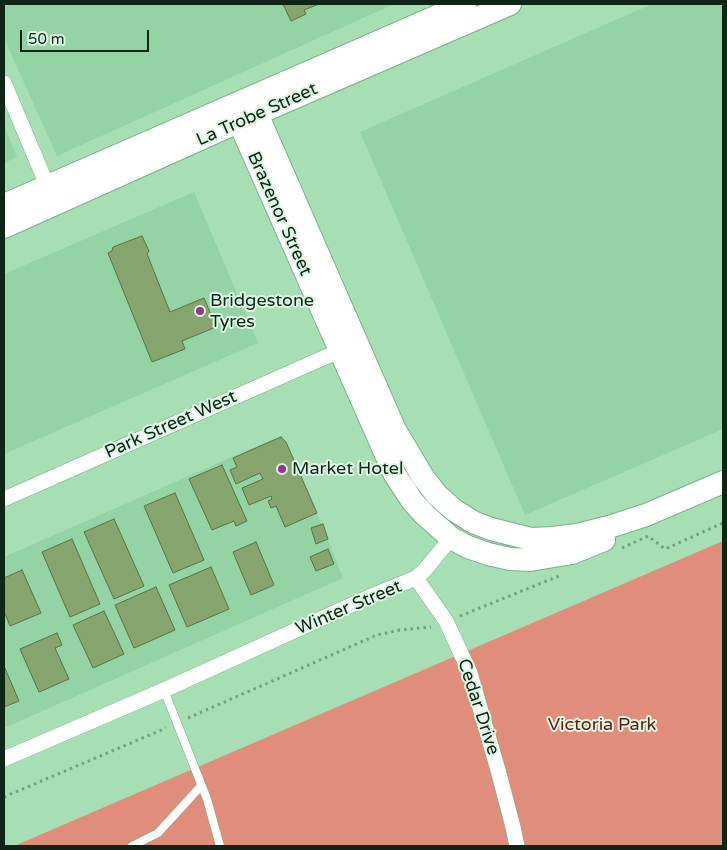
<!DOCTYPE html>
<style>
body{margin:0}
#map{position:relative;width:727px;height:850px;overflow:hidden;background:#a6dfb4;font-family:"Varela Round",sans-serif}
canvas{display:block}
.frame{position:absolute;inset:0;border:5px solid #0f2616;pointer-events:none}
.scale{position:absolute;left:20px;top:30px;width:129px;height:22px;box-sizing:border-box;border:2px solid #0f2616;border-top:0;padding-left:6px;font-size:15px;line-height:18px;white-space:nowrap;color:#0f2616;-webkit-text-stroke:4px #dbf8e2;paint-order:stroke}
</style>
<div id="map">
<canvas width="727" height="850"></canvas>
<div class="frame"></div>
<div class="scale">50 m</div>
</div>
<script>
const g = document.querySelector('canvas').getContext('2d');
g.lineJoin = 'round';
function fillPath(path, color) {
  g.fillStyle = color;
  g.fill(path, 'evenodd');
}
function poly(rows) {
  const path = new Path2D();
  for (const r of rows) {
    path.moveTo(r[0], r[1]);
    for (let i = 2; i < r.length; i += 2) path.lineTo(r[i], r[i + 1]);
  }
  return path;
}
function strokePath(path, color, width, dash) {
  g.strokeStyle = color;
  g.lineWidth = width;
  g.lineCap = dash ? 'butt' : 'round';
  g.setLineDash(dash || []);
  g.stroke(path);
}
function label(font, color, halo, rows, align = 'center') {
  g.font = font + ' "Varela Round",sans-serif';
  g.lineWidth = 4;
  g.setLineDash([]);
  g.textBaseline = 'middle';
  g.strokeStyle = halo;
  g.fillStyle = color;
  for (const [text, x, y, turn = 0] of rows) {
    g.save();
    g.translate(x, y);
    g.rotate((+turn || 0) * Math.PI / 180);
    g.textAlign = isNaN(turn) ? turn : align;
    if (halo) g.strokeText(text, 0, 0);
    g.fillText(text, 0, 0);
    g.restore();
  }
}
const built = poly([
 [4,4,394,4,57,156,4,38],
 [652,4,723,4,723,429,525,515,360,132],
 [4,126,17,157,4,163],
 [194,192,258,343,4,454,4,274],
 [280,436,286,442,317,513,343,578,4,728,4,557]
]);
const green = poly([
 [723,541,723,846,14,846,186,772]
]);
const building = poly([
 [283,4,319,4,304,10,306,14,291,21,283,4],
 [142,236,149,251,147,254,170,312,204,298,216,327,182,341,185,349,152,362,108,253,112,251,113,247,142,236],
 [281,437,286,442,317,513,285,527,276,506,271,508,268,501,272,499,271,496,249,505,242,488,263,479,260,473,236,484,230,470,237,467,233,458,281,437],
 [222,465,247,521,236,526,234,521,212,530,189,479,222,465],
 [175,493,204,560,173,573,144,506,175,493],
 [114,519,144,586,114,599,84,532,114,519],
 [323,524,328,539,316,544,311,528,323,524],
 [72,539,100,604,70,617,42,552,72,539],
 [256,542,274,585,251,595,233,552,256,542],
 [328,549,334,564,316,571,310,557,328,549],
 [211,567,229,609,187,627,169,585,211,567],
 [22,570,41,613,10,626,4,611,4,578,22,570],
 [156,587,175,630,134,648,115,605,156,587],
 [104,611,124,654,93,668,73,625,104,611],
 [57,633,62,645,55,648,69,679,39,692,20,649,57,633],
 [4,666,19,701,4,707,4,666]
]);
const path = poly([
 [622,548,648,536,665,549,723,523],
 [460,616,559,576],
 [188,718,377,635,400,630,431,627],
 [4,797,166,728]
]);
const lane = poly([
 [164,690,207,799,220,846],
 [132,846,158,833,201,786]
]);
const street = poly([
 [4,83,47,185],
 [4,499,339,351],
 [416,578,446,621,470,673,498,770,513,827,517,846],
 [4,759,164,690,369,597,416,578,424,571,451,538]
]);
const secondary = poly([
 [250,98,395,430,423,477,437,495,454,510,473,522,491,529,531,539,553,538,577,535,609,527,646,515,723,482],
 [232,106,395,475,413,502,425,515,451,538,468,547,488,554,510,559,530,560,572,553,604,540],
 [4,205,465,4],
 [4,227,238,122,510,4]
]);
const markers = [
 [200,311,5,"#9c3192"],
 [282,469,5,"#9c3192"]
];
const streetNames = [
 ["La Trobe Street",257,115,-24],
 ["Brazenor Street",279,214,66],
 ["Park Street West",171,425,-24],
 ["Winter Street",349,608,-23],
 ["Cedar Drive",478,707,72]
];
const poiNames = [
 ["Bridgestone",210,301],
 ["Tyres",210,322],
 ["Market Hotel",292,469]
];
const parkNames = [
 ["Victoria Park",602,725]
];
fillPath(built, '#94d3a4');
fillPath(green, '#e18d7c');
fillPath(building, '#87a56f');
strokePath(building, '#56733f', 1);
strokePath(lane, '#79b087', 9);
strokePath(street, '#79b087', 16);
strokePath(secondary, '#79b087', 24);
strokePath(path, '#729f7d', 3, [2.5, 4]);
strokePath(lane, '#fff', 8);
strokePath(street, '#fff', 15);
strokePath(secondary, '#fff', 22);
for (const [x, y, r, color] of markers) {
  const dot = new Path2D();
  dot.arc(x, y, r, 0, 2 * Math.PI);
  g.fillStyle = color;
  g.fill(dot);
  strokePath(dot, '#dbf8e2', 2);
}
label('18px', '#0f2616', '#dbf8e2', streetNames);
label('18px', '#0f2616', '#dbf8e2', poiNames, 'left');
label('18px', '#671b0f', '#dbf8e2', parkNames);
</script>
